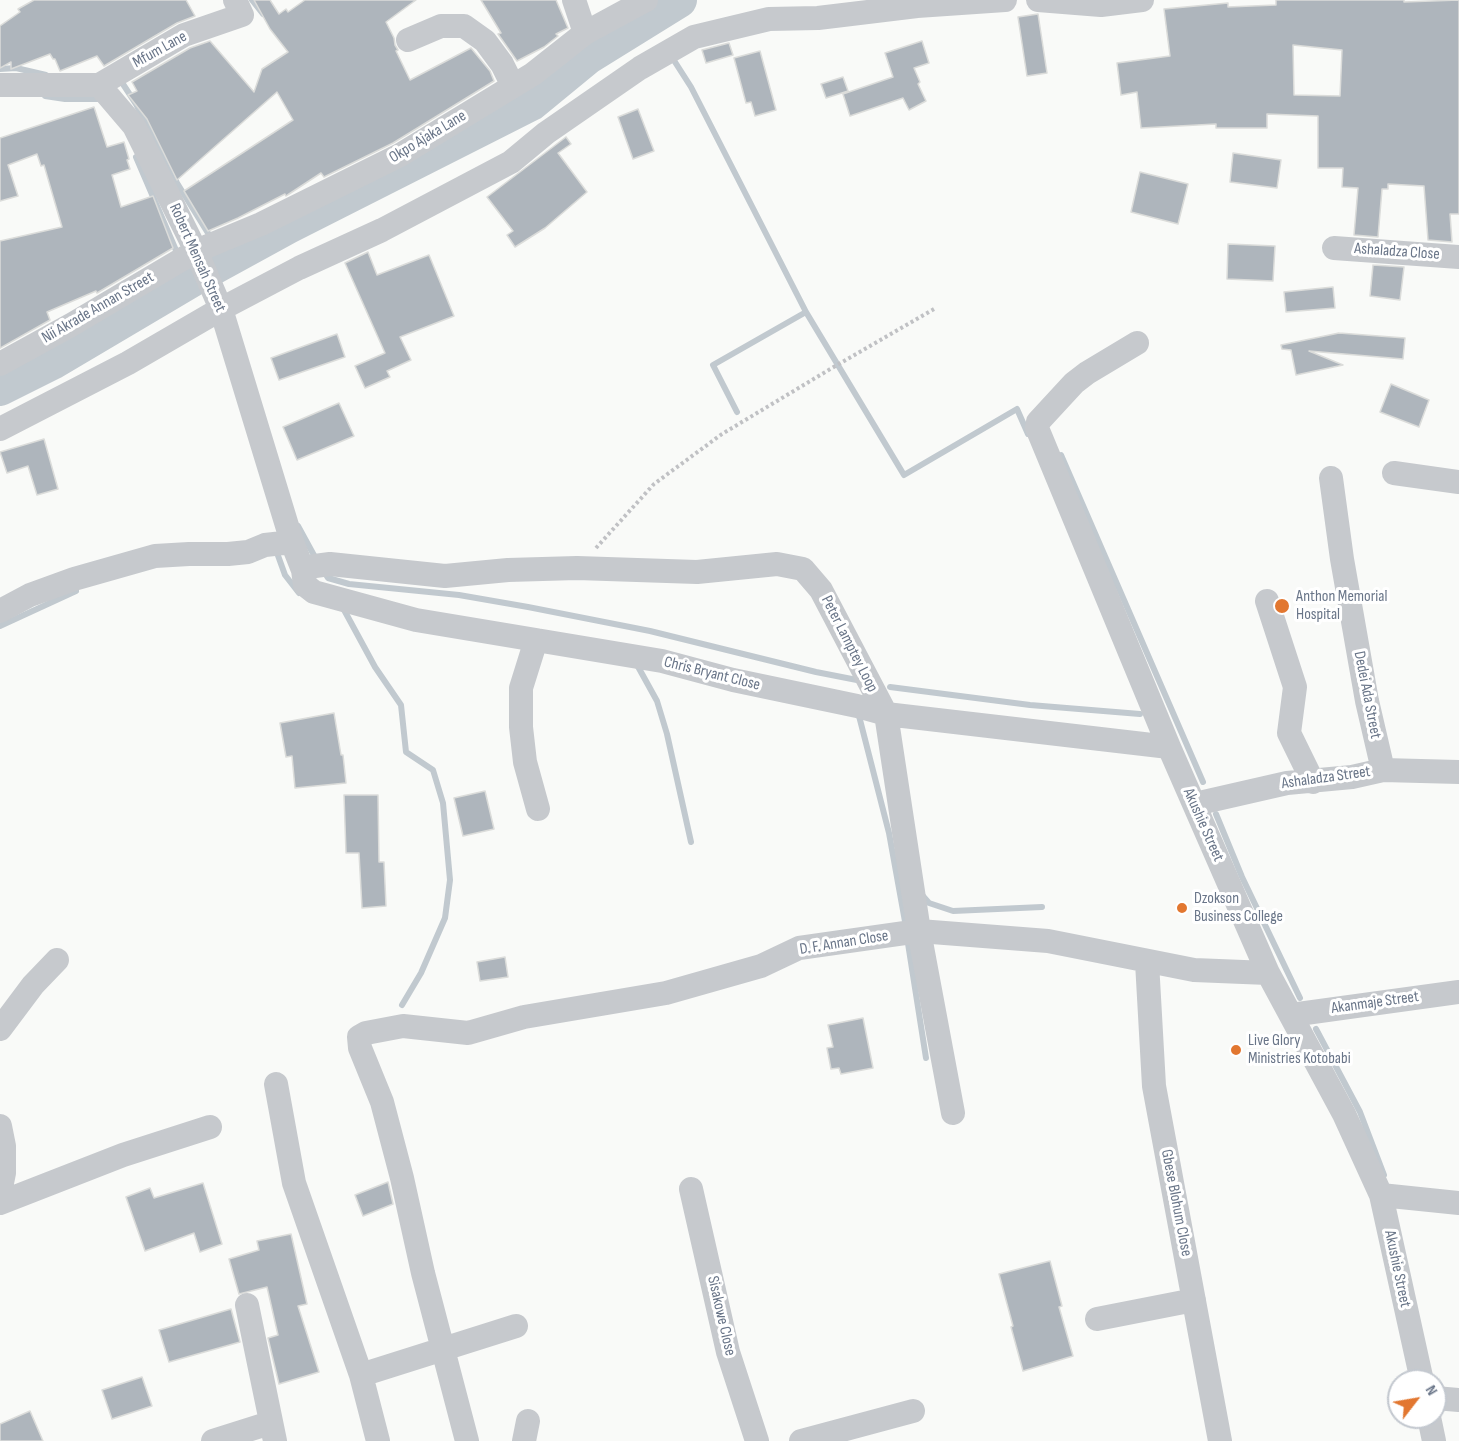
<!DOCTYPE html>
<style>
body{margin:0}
#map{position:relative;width:1459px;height:1441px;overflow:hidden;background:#f9faf8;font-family:"Sofia Sans Condensed",sans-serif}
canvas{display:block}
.north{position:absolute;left:1387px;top:1369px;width:60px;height:60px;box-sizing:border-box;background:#fff;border:2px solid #c3c8cf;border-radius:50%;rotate:59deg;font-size:16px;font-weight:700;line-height:24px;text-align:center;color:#697588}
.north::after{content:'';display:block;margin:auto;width:21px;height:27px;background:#e27730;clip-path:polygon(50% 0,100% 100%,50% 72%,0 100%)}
</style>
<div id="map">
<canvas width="1459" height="1441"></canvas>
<div class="north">N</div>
</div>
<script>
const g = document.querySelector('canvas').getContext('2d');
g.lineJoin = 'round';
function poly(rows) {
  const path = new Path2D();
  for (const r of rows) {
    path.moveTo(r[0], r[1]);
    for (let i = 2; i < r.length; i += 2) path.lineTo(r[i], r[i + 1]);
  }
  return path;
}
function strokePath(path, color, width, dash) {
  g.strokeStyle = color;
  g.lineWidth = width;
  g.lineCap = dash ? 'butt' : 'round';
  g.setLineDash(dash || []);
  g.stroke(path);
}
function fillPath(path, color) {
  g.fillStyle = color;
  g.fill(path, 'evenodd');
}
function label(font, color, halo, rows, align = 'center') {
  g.font = font + ' "Sofia Sans Condensed",sans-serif';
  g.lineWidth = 6;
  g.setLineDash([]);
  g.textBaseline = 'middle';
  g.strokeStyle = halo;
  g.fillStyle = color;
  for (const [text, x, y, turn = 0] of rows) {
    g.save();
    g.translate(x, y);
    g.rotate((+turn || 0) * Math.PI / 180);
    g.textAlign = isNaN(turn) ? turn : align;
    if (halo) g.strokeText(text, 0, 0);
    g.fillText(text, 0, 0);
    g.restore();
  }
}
const stream = poly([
 [252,0,263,14],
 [675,62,691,87,806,312,713,365,737,412],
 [0,69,16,68,46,75],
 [119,78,136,104,177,183,211,238],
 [45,96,65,99,100,99],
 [136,157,178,255],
 [237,244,253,245],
 [806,312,904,475,1017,409,1028,434],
 [1061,455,1203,782],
 [298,526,316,559],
 [276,550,285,575,299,593],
 [323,570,328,578,349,584,459,595,528,607,650,631,816,672,862,681],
 [343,608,375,667,401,705,406,752,433,770,443,803,450,880,445,918,421,973,402,1005],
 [0,626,76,591],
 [636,663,657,701,667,734,691,842],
 [890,687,1030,705,1140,714],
 [858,712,889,833,906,927],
 [1216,814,1242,877,1300,998],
 [922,895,929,903,953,911,1042,907],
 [907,937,926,1058],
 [1316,1029,1360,1112,1384,1175]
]);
const river = poly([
 [0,388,52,362,204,272,288,226,531,103,587,57,679,0]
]);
const building = poly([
 [34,0,186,0,195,16,177,23,104,66,97,56,60,71,55,59,53,59,50,54,11,69,11,62,0,68,0,26,20,12,18,9,34,0],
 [254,0,270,0,279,14,286,9,288,12,305,0,416,0,386,22,394,38,395,45,398,50,396,51,410,80,471,48,490,71,494,81,393,143,324,177,321,173,289,194,286,196,285,194,238,218,208,231,184,191,293,120,277,92,177,180,147,119,128,95,137,91,132,82,190,48,210,41,254,92,262,69,288,52,270,29,254,0],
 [481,0,556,0,568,28,556,34,558,36,544,47,517,61,498,34,501,33,481,0],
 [1276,0,1404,0,1404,2,1459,0,1459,214,1450,214,1452,242,1428,240,1424,186,1388,184,1388,189,1382,189,1378,237,1354,235,1358,188,1342,187,1343,168,1318,168,1318,116,1267,114,1267,128,1216,128,1216,124,1141,128,1137,92,1121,95,1117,63,1170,56,1164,9,1228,3,1228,7,1276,5,1276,0],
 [1293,45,1342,50,1340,96,1294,95,1293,45],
 [1038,14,1047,73,1027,76,1018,17,1038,14],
 [922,41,929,63,914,68,920,82,918,84,926,101,909,110,903,98,850,116,843,94,893,77,885,53,922,41],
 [729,43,733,55,706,63,702,50,729,43],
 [760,51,776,110,755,116,751,102,746,103,734,58,760,51],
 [843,77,848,91,826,98,821,84,843,77],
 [94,107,107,147,124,142,129,159,127,160,130,169,112,175,121,207,153,196,173,248,97,293,96,291,47,312,50,320,0,348,0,241,62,227,44,165,41,166,37,154,8,165,18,196,0,201,0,138,94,107],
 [638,109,654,151,633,159,618,117,638,109],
 [566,137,571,144,558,153,587,192,545,228,515,247,507,235,513,231,487,197,566,137],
 [1233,153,1281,160,1277,188,1230,182,1233,153],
 [1140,172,1188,184,1178,224,1131,212,1140,172],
 [1228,244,1275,246,1273,281,1227,279,1228,244],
 [368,252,377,275,429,255,454,316,400,337,411,360,387,371,390,377,365,388,355,366,385,353,345,263,368,252],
 [1373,265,1404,267,1400,300,1370,296,1373,265],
 [1333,287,1335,308,1286,312,1284,292,1333,287],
 [1339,333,1405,338,1403,359,1309,351,1343,365,1296,375,1291,350,1282,349,1281,345,1339,333],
 [337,334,345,357,279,380,271,358,337,334],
 [1391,384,1429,400,1419,427,1380,412,1391,384],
 [339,403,354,436,297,460,283,427,339,403],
 [44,439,58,489,37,495,28,466,7,473,0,452,44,439],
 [334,713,341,755,343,755,346,783,295,788,292,756,286,757,280,723,334,713],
 [485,791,494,829,463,836,454,798,485,791],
 [344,795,378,795,379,862,384,862,386,906,362,908,359,853,346,853,344,795],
 [505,957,508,977,480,981,477,962,505,957],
 [863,1018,873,1068,841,1074,839,1068,831,1069,827,1048,833,1047,828,1025,863,1018],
 [388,1182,393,1204,363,1216,355,1195,388,1182],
 [203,1183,222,1244,200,1252,194,1233,145,1251,126,1197,150,1188,154,1198,203,1183],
 [291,1234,307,1304,298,1306,319,1372,279,1384,268,1338,278,1335,267,1287,239,1294,229,1259,259,1250,257,1241,291,1234],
 [1050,1261,1062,1306,1059,1307,1073,1356,1023,1371,1011,1327,1013,1326,999,1274,1050,1261],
 [231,1309,240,1342,169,1362,159,1330,231,1309],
 [142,1377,152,1406,112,1419,102,1390,142,1377],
 [30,1411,43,1441,0,1441,0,1424,30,1411]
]);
const path = poly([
 [596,548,654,484,722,434,832,368,934,309]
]);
const minor = poly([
 [574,0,585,33],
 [1038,0,1101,5,1142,0],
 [408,40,441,26,464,26,485,41,502,64,513,86],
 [0,85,99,85,134,126,196,251,221,309,292,542,303,570,305,585,314,592,416,620,662,661,733,680,857,706,886,714,1169,747],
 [99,85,184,35,242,15,235,0],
 [1334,248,1459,257],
 [1137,343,1087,373,1074,383,1038,422,1037,428,1169,747,1268,973,1344,1114,1381,1195,1422,1381],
 [0,364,71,325,196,251,261,224,400,155,533,74,585,33,646,0],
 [0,429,128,363,221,309,299,268,382,230,511,162,546,133,640,68,694,37,769,19,818,18,917,6,1005,0],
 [1394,473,1459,482],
 [1331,478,1342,559,1367,701,1383,770],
 [303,570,315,566,330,564,445,576,508,570,577,568,697,572,777,564,803,569,821,590,886,714,919,931,953,1113],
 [1267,601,1295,687,1289,733,1313,782],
 [0,611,30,595,74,579,155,556,189,554,228,554,248,552,265,545,292,542],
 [536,640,521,688,521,727,525,762,538,809],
 [1195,804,1287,783,1352,777,1383,770,1459,772],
 [1147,962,1154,1086,1220,1441],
 [1291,1015,1459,992],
 [0,1029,33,985,57,960],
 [276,1084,294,1183,361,1375,378,1441],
 [0,1126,4,1146,4,1173,0,1193],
 [691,1189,728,1352,757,1441],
 [1381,1195,1459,1203],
 [0,1203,123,1155,210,1127],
 [247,1305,275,1441],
 [1097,1319,1194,1300],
 [361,1375,516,1326],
 [1435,1398,1459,1400],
 [1429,1417,1434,1441],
 [213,1441,270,1423],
 [467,1441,423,1273,402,1178,382,1102,360,1048,359,1037,366,1033,403,1026,468,1033,524,1017,666,993,761,966,799,948,919,931,1048,941,1194,970,1268,973],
 [524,1441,528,1421],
 [801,1441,913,1411]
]);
const markers = [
 [1282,606,8,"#e27730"],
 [1182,908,6,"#e27730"],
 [1236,1050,6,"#e27730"]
];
const streetNames = [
 ["Mfum Lane",160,50,-29],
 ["Okpo Ajaka Lane",428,137,-31],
 ["Ashaladza Close",1397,252,4],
 ["Robert Mensah Street",197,258,66],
 ["Nii Akrade Annan Street",98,308,-30],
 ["Peter Lamptey Loop",849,644,63],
 ["Chris Bryant Close",712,674,14],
 ["Dedei Ada Street",1367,695,79],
 ["Ashaladza Street",1326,778,-8],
 ["Akushie Street",1203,825,66],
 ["D. F. Annan Close",844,943,-9],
 ["Akanmaje Street",1375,1003,-8],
 ["Gbese Blohum Close",1176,1203,79],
 ["Akushie Street",1397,1269,78],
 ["Sisakowe Close",721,1316,77]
];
const poiNames = [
 ["Anthon Memorial",1296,597],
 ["Hospital",1296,615],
 ["Dzokson",1194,899],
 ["Business College",1194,917],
 ["Live Glory",1248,1041],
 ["Ministries Kotobabi",1248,1059]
];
strokePath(stream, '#c1c9cf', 6);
strokePath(river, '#c1c9cf', 36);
fillPath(building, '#aeb5bc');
strokePath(building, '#dbdcda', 1.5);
strokePath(path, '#c0c1c4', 4, [3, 3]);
strokePath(minor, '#c6c9cd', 24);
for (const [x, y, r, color] of markers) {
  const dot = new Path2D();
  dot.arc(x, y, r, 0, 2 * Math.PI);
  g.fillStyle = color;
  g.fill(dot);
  strokePath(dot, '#fff', 2);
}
label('16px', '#697588', '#fff', streetNames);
label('16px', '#697588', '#fff', poiNames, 'left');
</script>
